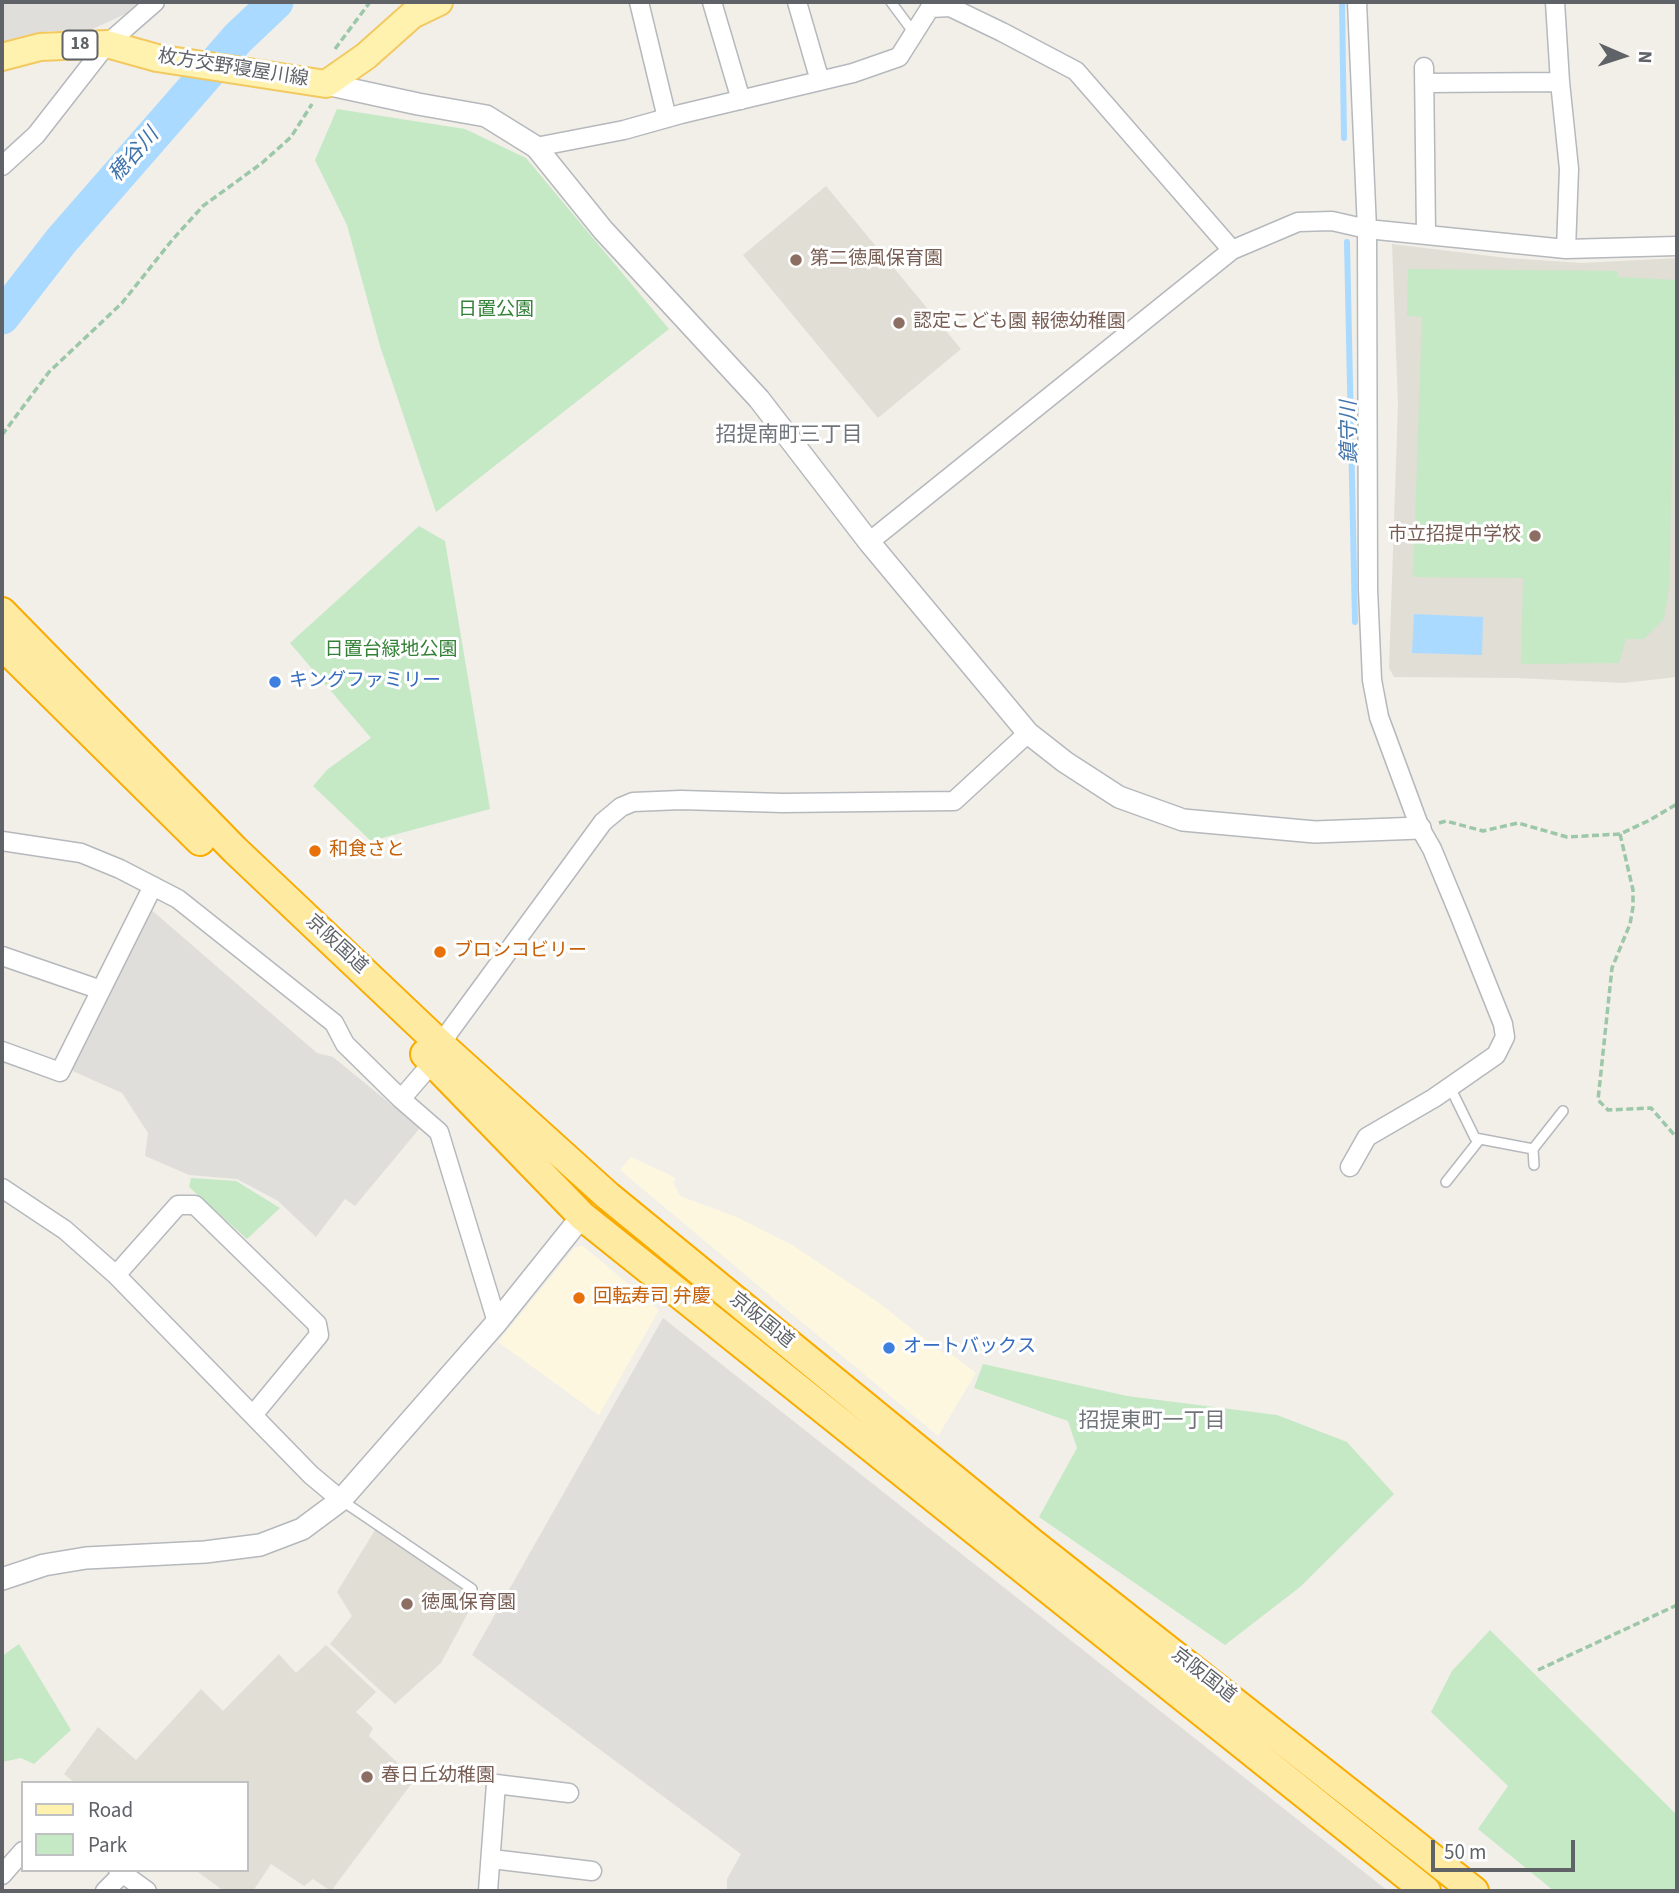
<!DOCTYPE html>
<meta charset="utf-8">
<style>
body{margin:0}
#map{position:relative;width:1679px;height:1893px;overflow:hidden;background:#f1efe8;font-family:"Source Sans 3",sans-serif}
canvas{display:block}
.frame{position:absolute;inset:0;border:4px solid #5f6368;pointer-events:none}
.legend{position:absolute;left:21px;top:1781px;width:228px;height:91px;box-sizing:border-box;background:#fff;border:2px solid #bfc1c3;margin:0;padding:9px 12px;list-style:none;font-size:21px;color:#5f6368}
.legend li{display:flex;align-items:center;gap:14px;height:35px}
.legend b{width:35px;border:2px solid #bfc1c3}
.north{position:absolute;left:1588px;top:21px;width:70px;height:70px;-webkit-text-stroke:5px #fff;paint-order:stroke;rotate:93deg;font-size:19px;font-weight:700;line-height:28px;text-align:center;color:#5f6368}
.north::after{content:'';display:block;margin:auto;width:24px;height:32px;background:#5f6368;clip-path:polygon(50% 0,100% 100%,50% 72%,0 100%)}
.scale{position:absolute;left:1431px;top:1840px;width:144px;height:32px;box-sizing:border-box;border:4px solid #5f6368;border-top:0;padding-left:9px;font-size:21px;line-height:24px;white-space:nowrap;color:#5f6368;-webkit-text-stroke:5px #fff;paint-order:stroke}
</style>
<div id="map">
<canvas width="1679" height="1893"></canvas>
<div class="frame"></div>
<ul class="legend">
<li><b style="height:9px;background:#fff2af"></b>Road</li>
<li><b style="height:19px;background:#c5e8c5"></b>Park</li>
</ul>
<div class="north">N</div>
<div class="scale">50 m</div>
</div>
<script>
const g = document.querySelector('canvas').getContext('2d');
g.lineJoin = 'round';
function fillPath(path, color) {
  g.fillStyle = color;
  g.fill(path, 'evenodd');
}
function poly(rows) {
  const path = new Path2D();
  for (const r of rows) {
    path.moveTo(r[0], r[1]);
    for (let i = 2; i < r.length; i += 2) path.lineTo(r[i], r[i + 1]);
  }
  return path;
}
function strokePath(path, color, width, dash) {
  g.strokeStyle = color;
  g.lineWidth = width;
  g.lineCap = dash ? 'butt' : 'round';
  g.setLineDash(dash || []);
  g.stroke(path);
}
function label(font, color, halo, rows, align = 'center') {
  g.font = font + ' "Source Sans 3","Noto Sans JP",sans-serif';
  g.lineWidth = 6;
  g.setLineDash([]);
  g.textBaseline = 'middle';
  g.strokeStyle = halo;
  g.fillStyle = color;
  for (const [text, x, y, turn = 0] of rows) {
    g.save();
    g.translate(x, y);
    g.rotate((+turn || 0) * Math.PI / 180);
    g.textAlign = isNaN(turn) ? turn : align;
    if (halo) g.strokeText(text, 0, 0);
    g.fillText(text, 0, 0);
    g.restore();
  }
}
const commercial = poly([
 [631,1157,676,1178,673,1182,680,1196,739,1218,792,1245,875,1300,947,1356,950,1353,976,1373,938,1436,620,1170],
 [583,1246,659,1310,599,1415,498,1342,575,1247]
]);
const industrial = poly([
 [2,2,140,2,130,12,86,32,48,31,2,46],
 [148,907,317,1053,333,1057,420,1128,355,1206,345,1199,316,1237,278,1201,237,1179,189,1175,145,1156,148,1133,122,1093,68,1069],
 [663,1318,1388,1891,727,1891,727,1879,741,1854,472,1655]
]);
const education = poly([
 [826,186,961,349,878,418,743,255],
 [1392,244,1507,258,1582,263,1677,258,1677,677,1623,683,1517,678,1394,677,1389,668,1398,404],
 [375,1530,476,1598,441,1663,395,1704,330,1644,352,1616,337,1592],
 [326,1645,376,1692,356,1712,373,1728,369,1736,415,1779,331,1891,313,1879,304,1886,271,1864,253,1891,224,1891,195,1870,247,1870,247,1783,75,1783,64,1774,98,1727,136,1760,201,1689,223,1711,279,1654,296,1673]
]);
const green = poly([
 [337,109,465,129,526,158,669,329,436,512,380,346,347,225,315,160],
 [1408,269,1617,271,1618,277,1677,280,1669,587,1664,619,1644,639,1626,639,1619,663,1521,664,1523,578,1413,577,1422,317,1407,316],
 [419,526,445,541,490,809,371,841,313,786,328,769,371,738,290,643],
 [191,1178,236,1181,280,1208,247,1239,189,1187],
 [983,1364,1127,1396,1277,1415,1347,1442,1394,1494,1300,1587,1225,1645,1039,1517,1077,1448,1068,1421,974,1388],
 [1490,1630,1677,1815,1677,1891,1554,1891,1478,1829,1508,1786,1431,1712,1452,1671],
 [19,1644,71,1730,34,1764,21,1758,2,1762,2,1656]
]);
const water = poly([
 [1414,614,1483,617,1482,655,1412,653]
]);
const stream = poly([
 [1342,2,1344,138],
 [1347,242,1355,622]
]);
const river = poly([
 [2,317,61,241,238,38,276,2]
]);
const path = poly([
 [335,49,370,2],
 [2,435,49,372,122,303,173,239,203,206,262,163,291,137,312,104],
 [1439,823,1446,821,1483,831,1518,823,1567,837,1620,834,1648,821,1677,804],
 [1620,834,1633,890,1633,907,1630,924,1612,968,1598,1100,1608,1110,1651,1108,1677,1138],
 [1538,1670,1677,1605]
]);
const service = poly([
 [891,2,914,33],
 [1450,1087,1475,1138,1533,1149],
 [1534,1165,1533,1149,1563,1111],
 [1446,1182,1480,1139],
 [341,1500,472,1589]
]);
const minor = poly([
 [639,2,667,118],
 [712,2,741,100],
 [797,2,820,81],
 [1555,2,1560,82,1569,169,1566,249],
 [1424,67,1426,234],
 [1424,83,1560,82],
 [536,147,624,130,681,114,853,73,899,57,930,8,950,7,1002,32,1076,71,1232,250],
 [2,166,36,135,107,44,155,2],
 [869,542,1232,250,1298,222,1332,221,1367,229,1566,249,1677,246],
 [2,841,81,853,120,869,178,899,334,1023,345,1044,401,1099,439,1132,497,1322],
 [2,956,101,990],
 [2,1051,60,1072,153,886],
 [401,1099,433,1062,449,1032,603,822,621,807,633,802,681,800,783,803,954,801,1028,733],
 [1350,1167,1367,1137,1434,1098,1496,1055,1505,1037,1503,1024,1459,914,1432,849,1420,828,1379,717,1372,680,1368,589,1367,229,1357,2],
 [2,1188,65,1230,116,1275,311,1475,341,1500],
 [116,1275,178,1205,195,1205,317,1324,319,1335,253,1415],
 [492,1859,592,1871],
 [118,1870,147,1891],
 [2,1875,23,1851],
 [105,1891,123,1873],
 [488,1891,496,1784,569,1793]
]);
const tertiary = poly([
 [326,84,418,104,486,116,536,147,603,230,759,399,869,542,1028,733,1065,762,1119,797,1183,820,1315,832,1420,828],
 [2,1579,44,1565,86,1558,205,1552,260,1545,302,1529,341,1500,497,1322,582,1216]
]);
const primary = poly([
 [2,57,40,47,107,44,157,58,326,84,366,56,412,15,439,2]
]);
const trunk = poly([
 [2,612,235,850,442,1046,608,1196,1032,1543,1474,1891],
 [2,645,200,841],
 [425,1054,582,1216,1426,1891]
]);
const markers = [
 [796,260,7,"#8d6e63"],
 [899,323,7,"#8d6e63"],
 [1535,536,7,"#8d6e63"],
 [275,682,7,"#3f7fe0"],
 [315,851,7,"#e8710a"],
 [440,952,7,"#e8710a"],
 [579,1298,7,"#e8710a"],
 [889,1348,7,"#3f7fe0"],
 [407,1604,7,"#8d6e63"],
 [367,1777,7,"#8d6e63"]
];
const shields = [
 [80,45,35]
];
const shieldNames = [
 ["18",80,45]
];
const streetNames = [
 ["枚方交野寝屋川線",233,69,9],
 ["京阪国道",336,945,43],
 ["京阪国道",761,1321,39],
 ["京阪国道",1203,1676,38]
];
const educationNames = [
 ["第二徳風保育園",810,260],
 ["認定こども園 報徳幼稚園",913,323],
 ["市立招提中学校",1521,536,"right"],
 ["徳風保育園",421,1604],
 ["春日丘幼稚園",381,1777]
];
const parkNames = [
 ["日置公園",496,311],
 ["日置台緑地公園",391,651]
];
const shopNames = [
 ["キングファミリー",289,682],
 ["オートバックス",903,1348]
];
const foodNames = [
 ["和食さと",329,851],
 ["ブロンコビリー",454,952],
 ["回転寿司 弁慶",593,1298]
];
const waterNames = [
 ["穂谷川",135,156,-49],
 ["鎮守川",1351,432,-91]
];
const neighbourhoodNames = [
 ["招提南町三丁目",789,436],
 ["招提東町一丁目",1152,1422]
];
fillPath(commercial, '#fef7e0');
fillPath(industrial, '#e0deda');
fillPath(education, '#e1ded6');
fillPath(green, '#c5e8c5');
fillPath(water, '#aadaff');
strokePath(stream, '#aadaff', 6);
strokePath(river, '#aadaff', 35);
strokePath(service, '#b5b8bc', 12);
strokePath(minor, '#b5b8bc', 21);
strokePath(tertiary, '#b5b8bc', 24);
strokePath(primary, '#f2c960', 30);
strokePath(trunk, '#f9ab00', 32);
strokePath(path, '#9cc7a9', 3.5, [7, 3.5]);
strokePath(service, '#fff', 9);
strokePath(minor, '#fff', 18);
strokePath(tertiary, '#fff', 21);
strokePath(primary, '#fff2af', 26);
strokePath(trunk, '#feeaa1', 28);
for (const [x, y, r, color] of markers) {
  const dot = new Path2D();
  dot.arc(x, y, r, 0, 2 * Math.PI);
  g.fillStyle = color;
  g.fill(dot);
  strokePath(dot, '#fff', 2.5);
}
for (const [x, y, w] of shields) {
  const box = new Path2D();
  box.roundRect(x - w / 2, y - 14.5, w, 29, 5);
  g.fillStyle = '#fff';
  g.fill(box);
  strokePath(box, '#5f6368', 2);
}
label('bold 18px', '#5f6368', null, shieldNames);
label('19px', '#5f6368', '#fff', streetNames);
label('19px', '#785e54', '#fff', educationNames, 'left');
label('19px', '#348238', '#fff', parkNames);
label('19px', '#366cbe', '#fff', shopNames, 'left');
label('19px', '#c56008', '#fff', foodNames, 'left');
label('italic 21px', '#4174aa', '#fff', waterNames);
label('21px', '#70757a', '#fff', neighbourhoodNames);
</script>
